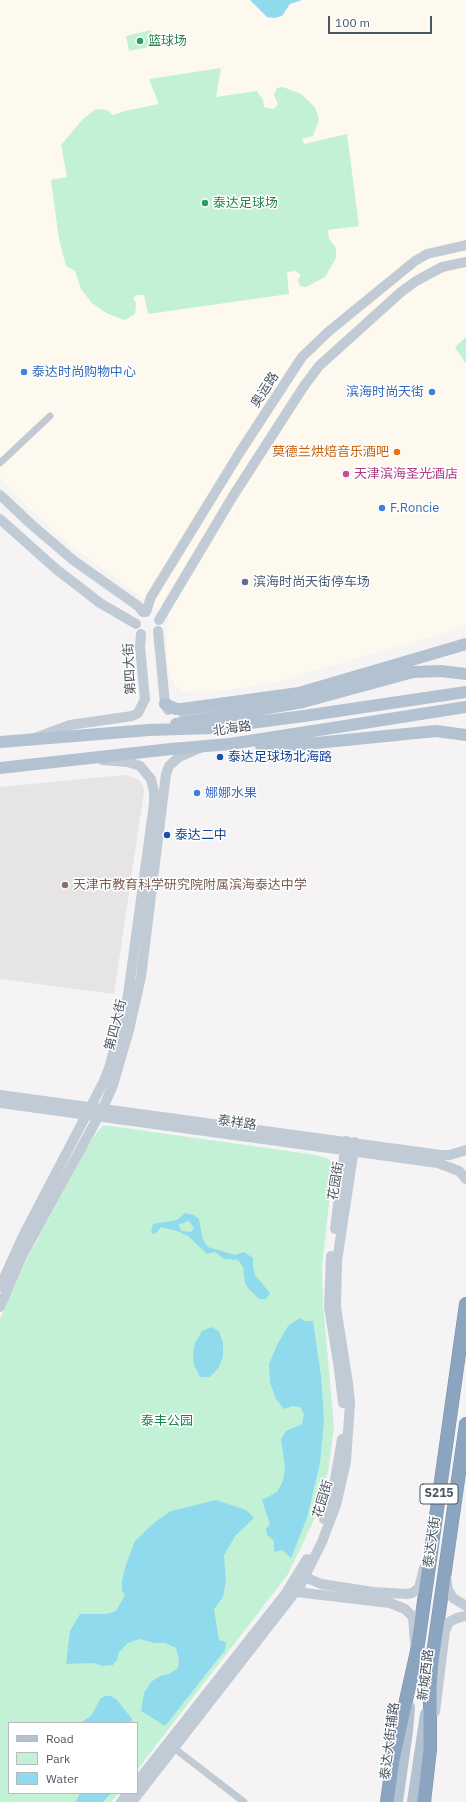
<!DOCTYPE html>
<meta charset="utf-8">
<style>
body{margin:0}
#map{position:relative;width:466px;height:1802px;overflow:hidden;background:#f5f3f3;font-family:"IBM Plex Sans",sans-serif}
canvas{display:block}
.legend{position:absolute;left:8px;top:1722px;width:130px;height:72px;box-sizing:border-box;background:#fff;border:1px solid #b7bbc0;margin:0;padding:5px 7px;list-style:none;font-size:12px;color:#4a5661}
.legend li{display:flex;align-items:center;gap:8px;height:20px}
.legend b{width:20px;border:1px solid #b7bbc0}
.scale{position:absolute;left:328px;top:16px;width:104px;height:18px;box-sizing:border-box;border:2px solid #4a5661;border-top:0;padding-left:5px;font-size:12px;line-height:14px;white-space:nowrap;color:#4a5661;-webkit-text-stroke:3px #fff;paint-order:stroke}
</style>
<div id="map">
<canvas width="466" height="1802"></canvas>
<ul class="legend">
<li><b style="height:5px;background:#b3c2d1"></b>Road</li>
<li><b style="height:11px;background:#c3f1d5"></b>Park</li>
<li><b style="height:11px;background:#90daee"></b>Water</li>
</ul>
<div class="scale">100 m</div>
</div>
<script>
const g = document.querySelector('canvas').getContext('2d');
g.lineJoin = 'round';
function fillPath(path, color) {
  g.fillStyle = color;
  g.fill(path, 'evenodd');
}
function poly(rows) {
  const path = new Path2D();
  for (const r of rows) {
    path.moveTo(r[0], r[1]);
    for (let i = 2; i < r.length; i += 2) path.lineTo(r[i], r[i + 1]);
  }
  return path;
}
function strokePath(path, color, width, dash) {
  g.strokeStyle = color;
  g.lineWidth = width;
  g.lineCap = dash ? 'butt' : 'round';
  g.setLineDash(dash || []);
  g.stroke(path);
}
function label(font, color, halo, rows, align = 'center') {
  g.font = font + ' "IBM Plex Sans","Noto Sans SC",sans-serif';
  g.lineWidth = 3;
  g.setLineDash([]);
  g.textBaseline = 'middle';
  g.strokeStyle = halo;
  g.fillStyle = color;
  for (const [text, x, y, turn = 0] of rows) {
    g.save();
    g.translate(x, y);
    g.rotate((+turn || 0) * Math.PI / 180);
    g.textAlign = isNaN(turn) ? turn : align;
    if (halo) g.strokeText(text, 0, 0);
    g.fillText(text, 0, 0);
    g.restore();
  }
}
const commercial = poly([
 [0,0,466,0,466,625,449,632,271,683,220,691,184,692,175,685,169,674,166,643,169,617,66,542,31,510,0,477]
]);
const education = poly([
 [124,775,138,779,143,785,144,791,114,994,0,979,0,787]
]);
const green = poly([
 [151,30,154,46,129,51,126,36],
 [221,68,216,97,257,91,263,100,264,107,274,109,278,104,274,95,277,88,283,87,301,94,315,107,319,120,313,136,302,139,304,144,347,134,359,226,328,230,329,239,336,248,336,258,325,277,306,287,300,286,298,280,301,275,296,271,287,272,289,294,148,314,144,295,137,295,133,298,136,303,135,314,125,320,108,314,92,303,81,289,75,271,66,266,59,239,51,180,67,177,61,145,83,119,96,109,107,110,113,115,125,111,159,104,149,79],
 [466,337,466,364,455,347],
 [103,1125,316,1155,329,1159,333,1167,322,1267,323,1304,334,1427,328,1472,313,1522,288,1574,137,1770,137,1723,9,1723,9,1793,119,1793,111,1802,0,1802,0,1319,25,1263,89,1143]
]);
const water = poly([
 [250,0,302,0,290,4,282,16,274,18,267,17],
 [185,1213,194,1215,199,1219,203,1240,208,1247,235,1255,244,1252,253,1258,253,1266,255,1275,270,1293,266,1299,259,1299,249,1289,245,1283,243,1267,238,1260,224,1259,215,1252,207,1254,188,1236,177,1231,161,1227,156,1233,153,1234,151,1232,153,1224,177,1220],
 [189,1221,194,1228,191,1232,182,1231,178,1225],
 [300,1318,305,1321,313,1321,321,1376,324,1420,320,1463,307,1518,291,1558,282,1550,274,1552,274,1541,267,1535,266,1529,270,1524,262,1500,277,1492,283,1481,285,1467,281,1439,286,1431,302,1424,304,1414,300,1407,293,1406,284,1409,276,1399,270,1383,269,1364,277,1345,288,1326],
 [211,1327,219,1331,223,1343,223,1356,219,1367,210,1377,200,1377,194,1365,193,1354,195,1343,202,1331],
 [216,1500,246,1510,254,1518,236,1535,224,1555,226,1580,223,1597,214,1609,219,1640,226,1642,225,1650,165,1726,141,1711,144,1693,151,1682,160,1676,169,1674,178,1668,179,1660,176,1648,165,1643,155,1643,139,1639,128,1643,119,1652,117,1660,113,1665,102,1666,94,1663,66,1664,70,1631,80,1614,107,1614,116,1611,125,1595,122,1591,122,1580,126,1565,135,1541,155,1522,171,1511],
 [106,1696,111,1696,117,1700,132,1719,131,1723,80,1723,91,1716,101,1698],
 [80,1793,111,1793,103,1802,76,1802]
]);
const street = poly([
 [0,463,50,416],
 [174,1748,244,1802]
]);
const secondary = poly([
 [0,495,32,525,73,560,138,606,143,612],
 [0,519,56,569,82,589,100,603,136,624],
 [146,612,151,597,240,452,302,357,328,332,415,261,427,254,466,245],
 [159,620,233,496,304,386,319,366,401,292,416,281,442,267,466,262],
 [158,631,165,704,168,710],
 [183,713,217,713],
 [35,738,70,725,132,716,138,713,145,699,140,647,141,634],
 [0,1095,441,1155,450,1155,466,1150],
 [0,1103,438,1163,459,1171,466,1179],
 [335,1229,346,1141],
 [331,1256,329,1307,339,1369,343,1403],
 [0,1287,23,1236,104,1081,110,1065,128,995,154,804,154,792,151,779,140,766,128,762,102,760],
 [0,1307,22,1256,103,1108,113,1085,129,1030,141,977,166,774,169,766,179,757,198,749],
 [324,1519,333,1491,342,1439],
 [305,1577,321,1584,373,1592,407,1594,412,1593,419,1588,424,1568],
 [446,1577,448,1590,453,1598,466,1606],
 [296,1592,390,1603,405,1609,413,1617,415,1643],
 [435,1712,445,1631,449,1622,457,1618,466,1616],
 [137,1782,286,1593,307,1559],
 [121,1802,128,1793],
 [132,1802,300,1586,322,1542,336,1505,346,1462,350,1403,348,1383,336,1307,337,1261,355,1142]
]);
const primary = poly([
 [165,704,176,709,182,709,299,693,466,644],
 [176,724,303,702,413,672,441,671,466,674],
 [0,742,149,730,212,728,304,716,466,692],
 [261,746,306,744,436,731,466,735],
 [0,768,171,749,230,744,466,707],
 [397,1802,407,1731,409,1707],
 [413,1802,426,1714]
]);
const highway = poly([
 [387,1802,393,1759,417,1651,466,1304],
 [424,1802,430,1749,430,1688,432,1661,466,1424]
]);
const markers = [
 [140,41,4,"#2e9e5b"],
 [205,203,4,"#2e9e5b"],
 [24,372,4,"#3f7fe0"],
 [432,392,4,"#3f7fe0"],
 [397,452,4,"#e8710a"],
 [346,474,4,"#d1479c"],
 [382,508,4,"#3f7fe0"],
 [245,582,4,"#5c6f8a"],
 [220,757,4,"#1a4fb4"],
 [197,793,4,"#3f7fe0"],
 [167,835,4,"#1a4fb4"],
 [65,885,4,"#8d6e63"]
];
const shields = [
 [439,1494,38]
];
const shieldNames = [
 ["S215",439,1494]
];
const leisureNames = [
 ["篮球场",148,41],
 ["泰达足球场",213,203]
];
const shopNames = [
 ["泰达时尚购物中心",32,372],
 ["滨海时尚天街",424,392,"right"],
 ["F.Roncie",390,508],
 ["娜娜水果",205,793]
];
const streetNames = [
 ["奥运路",265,390,-57],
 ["第四大街",130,669,-93],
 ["北海路",232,729,-8],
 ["第四大街",116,1025,-76],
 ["泰祥路",237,1123,8],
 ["花园街",336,1181,-81],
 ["花园街",323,1499,-73],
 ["泰达大街",432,1542,-82],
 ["新城西路",426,1675,-83],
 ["泰达大街辅路",390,1741,-83]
];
const foodNames = [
 ["莫德兰烘焙音乐酒吧",389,452]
];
const hotelNames = [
 ["天津滨海圣光酒店",354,474]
];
const serviceNames = [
 ["滨海时尚天街停车场",253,582]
];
const transitNames = [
 ["泰达足球场北海路",228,757],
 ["泰达二中",175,835]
];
const educationNames = [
 ["天津市教育科学研究院附属滨海泰达中学",73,885]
];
const parkNames = [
 ["泰丰公园",167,1421]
];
fillPath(commercial, '#fdf9ef');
fillPath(education, '#e6e4e5');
fillPath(green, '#c3f1d5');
fillPath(water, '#90daee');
strokePath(highway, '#7690ad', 14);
strokePath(street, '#c1cad2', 7);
strokePath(secondary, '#c1cbd6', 10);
strokePath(primary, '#b3c2d1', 12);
strokePath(highway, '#8ba5c1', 13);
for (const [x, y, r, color] of markers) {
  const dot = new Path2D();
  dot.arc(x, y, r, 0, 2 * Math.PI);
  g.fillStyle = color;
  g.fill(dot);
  strokePath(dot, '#fff', 1.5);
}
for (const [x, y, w] of shields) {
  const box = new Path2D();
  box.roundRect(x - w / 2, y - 10, w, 20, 3);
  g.fillStyle = '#fff';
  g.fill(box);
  strokePath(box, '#4a5661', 1);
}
label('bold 12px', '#4a5661', null, shieldNames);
label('13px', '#27864d', '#fff', leisureNames, 'left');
label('13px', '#366cbe', '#fff', shopNames, 'left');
label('13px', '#4a5661', '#fff', streetNames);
label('13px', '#c56008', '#fff', foodNames, 'right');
label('13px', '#b23c85', '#fff', hotelNames, 'left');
label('13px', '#4e5e75', '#fff', serviceNames, 'left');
label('13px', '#164399', '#fff', transitNames, 'left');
label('13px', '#785e54', '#fff', educationNames, 'left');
label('13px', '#17864f', '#fff', parkNames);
</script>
